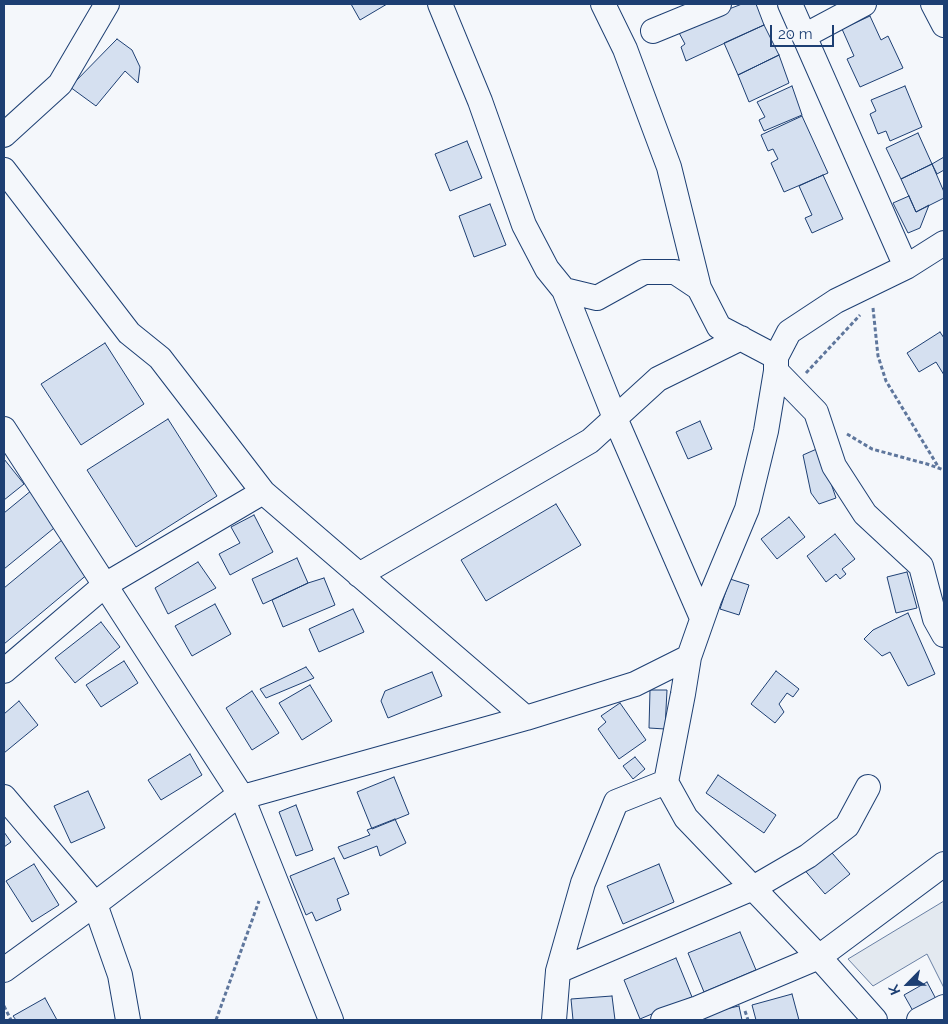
<!DOCTYPE html>
<style>
body{margin:0}
#map{position:relative;width:948px;height:1024px;overflow:hidden;background:#f4f7fb;font-family:Raleway,sans-serif}
canvas{display:block}
.frame{position:absolute;inset:0;border:5px solid #1d3f73;pointer-events:none}
.north{position:absolute;left:883px;top:959px;width:50px;height:50px;-webkit-text-stroke:4px #f4f7fb;paint-order:stroke;rotate:247deg;font-size:14px;font-weight:700;line-height:20px;text-align:center;color:#1d3f73}
.north::after{content:'';display:block;margin:auto;width:18px;height:22px;background:#1d3f73;clip-path:polygon(50% 0,100% 100%,50% 72%,0 100%)}
.scale{position:absolute;left:770px;top:25px;width:64px;height:22px;box-sizing:border-box;border:2px solid #1d3f73;border-top:0;padding-left:6px;font-size:15px;line-height:18px;white-space:nowrap;color:#1d3f73;-webkit-text-stroke:4px #f4f7fb;paint-order:stroke}
</style>
<div id="map">
<canvas width="948" height="1024"></canvas>
<div class="frame"></div>
<div class="north">K</div>
<div class="scale">20 m</div>
</div>
<script>
const g = document.querySelector('canvas').getContext('2d');
g.lineJoin = 'round';
function fillPath(path, color) {
  g.fillStyle = color;
  g.fill(path, 'evenodd');
}
function poly(rows) {
  const path = new Path2D();
  for (const r of rows) {
    path.moveTo(r[0], r[1]);
    for (let i = 2; i < r.length; i += 2) path.lineTo(r[i], r[i + 1]);
  }
  return path;
}
function strokePath(path, color, width, dash) {
  g.strokeStyle = color;
  g.lineWidth = width;
  g.lineCap = dash ? 'butt' : 'round';
  g.setLineDash(dash || []);
  g.stroke(path);
}
const green = poly([
 [944,901,944,988,927,954,873,986,848,959,944,901]
]);
const building = poly([
 [351,4,387,4,360,20,351,4],
 [742,4,756,4,764,25,686,61,681,47,685,44,677,29,742,4],
 [870,16,881,40,888,36,903,68,860,87,847,59,854,56,842,29,870,16],
 [764,25,779,55,738,75,724,43,764,25],
 [117,39,132,50,140,67,138,83,125,71,96,106,70,87,117,39],
 [779,55,789,83,749,102,738,75,779,55],
 [792,86,802,115,764,131,759,120,765,117,757,102,792,86],
 [905,86,922,127,890,141,886,131,878,134,870,114,876,111,871,100,905,86],
 [802,116,828,173,784,192,771,163,778,159,773,149,768,151,761,135,802,116],
 [918,133,932,164,901,179,886,148,918,133],
 [467,141,482,178,450,191,435,154,467,141],
 [944,157,944,170,937,174,932,164,944,157],
 [932,164,944,192,944,198,916,212,901,179,932,164],
 [823,175,843,219,812,233,805,218,812,215,799,186,823,175],
 [909,196,916,212,929,205,920,228,908,233,893,203,909,196],
 [490,204,506,245,474,257,459,216,490,204],
 [940,332,944,338,944,375,936,362,919,372,907,353,940,332],
 [105,343,144,404,81,445,41,384,105,343],
 [168,419,217,496,136,547,87,470,168,419],
 [700,421,712,449,688,459,676,432,700,421],
 [819,448,836,498,819,504,811,493,803,455,819,448],
 [4,459,24,484,4,500,4,459],
 [32,490,59,524,4,569,4,513,32,490],
 [556,504,581,545,486,601,461,560,556,504],
 [254,515,273,552,230,575,219,554,240,543,231,527,254,515],
 [789,517,805,537,777,559,761,539,789,517],
 [835,534,855,559,842,569,846,574,840,579,836,574,826,582,807,556,835,534],
 [62,540,89,573,4,644,4,588,62,540],
 [297,558,308,583,263,604,252,579,297,558],
 [198,562,216,588,168,614,155,588,198,562],
 [907,572,917,608,896,613,887,577,907,572],
 [324,578,335,605,283,627,272,600,308,583,324,578],
 [730,579,749,585,739,615,720,609,730,579],
 [215,604,231,634,192,656,175,626,215,604],
 [353,609,364,632,319,652,309,629,353,609],
 [908,613,935,674,908,686,890,652,882,656,864,639,873,630,908,613],
 [101,622,120,647,75,683,55,658,101,622],
 [124,661,138,683,101,707,86,685,124,661],
 [306,667,314,678,266,698,260,689,306,667],
 [776,671,799,689,793,697,787,693,779,704,784,712,775,723,751,704,776,671],
 [432,672,442,696,388,718,381,701,385,691,432,672],
 [310,685,332,721,302,740,279,703,310,685],
 [650,690,667,690,665,729,649,728,650,690],
 [252,691,279,733,252,750,226,708,252,691],
 [19,701,38,725,4,753,4,714,19,701],
 [620,703,646,740,619,759,598,729,606,722,601,716,620,703],
 [190,754,202,775,161,800,148,780,190,754],
 [635,757,645,769,633,779,623,766,635,757],
 [718,775,776,815,764,833,706,793,718,775],
 [394,777,409,814,372,829,357,792,394,777],
 [88,791,105,828,71,843,54,806,88,791],
 [296,805,313,850,296,856,279,812,296,805],
 [395,819,406,843,380,856,377,846,344,859,338,847,370,835,367,830,395,819],
 [4,832,11,842,4,847,4,832],
 [827,847,850,874,825,894,802,867,827,847],
 [334,858,349,894,337,899,341,910,316,921,312,912,306,915,290,876,334,858],
 [34,864,59,905,32,922,6,881,34,864],
 [659,864,674,902,623,924,607,886,659,864],
 [740,932,756,970,704,992,688,953,740,932],
 [676,958,692,997,640,1019,624,980,676,958],
 [927,982,936,999,913,1011,904,995,927,982],
 [792,994,799,1020,756,1020,752,1005,792,994],
 [612,996,615,1020,573,1020,571,999,612,996],
 [45,998,57,1020,16,1020,13,1016,45,998],
 [739,1006,742,1020,696,1020,695,1016,739,1006]
]);
const path = poly([
 [873,308,878,356,886,381,939,468],
 [806,373,860,315],
 [847,434,872,449,927,464,944,470],
 [4,1006,11,1020],
 [745,1011,748,1020],
 [216,1020,259,901]
]);
const minor = poly([
 [440,4,480,101,524,225,547,269,564,290,597,298,644,272,675,272,699,288,719,327,776,357],
 [603,4,625,49,669,167,699,288],
 [790,4,906,267],
 [933,4,944,25],
 [653,31,719,4],
 [804,36,864,4],
 [4,135,60,84,107,4],
 [4,170,129,333,160,358,263,492,526,718],
 [564,290,615,418,702,618],
 [776,371,816,412,834,466,865,514,921,566,935,619,944,635],
 [4,429,242,797,331,1020],
 [359,575,590,441,658,379,741,338],
 [4,671,105,585,263,492],
 [4,797,95,904,120,975,128,1020],
 [4,970,95,904,232,800,526,718,635,684,689,657],
 [558,971,753,888,808,856,847,826,868,787],
 [554,1020,558,971,583,883,616,802,666,782],
 [663,1020,698,1008,819,957,944,864],
 [875,1020,819,957,686,818,666,782,683,694,689,657,709,600,747,509,766,431,776,371,776,357,789,332,836,301,906,267,944,243],
 [919,1020,944,1007]
]);
fillPath(green, '#e3e9f0');
strokePath(green, '#687fa3', 1);
fillPath(building, '#d5e0f0');
strokePath(building, '#1d3f73', 1);
strokePath(minor, '#1d3f73', 26);
strokePath(path, '#5e769c', 3, [4, 2.5]);
strokePath(minor, '#f4f7fb', 24);
</script>
